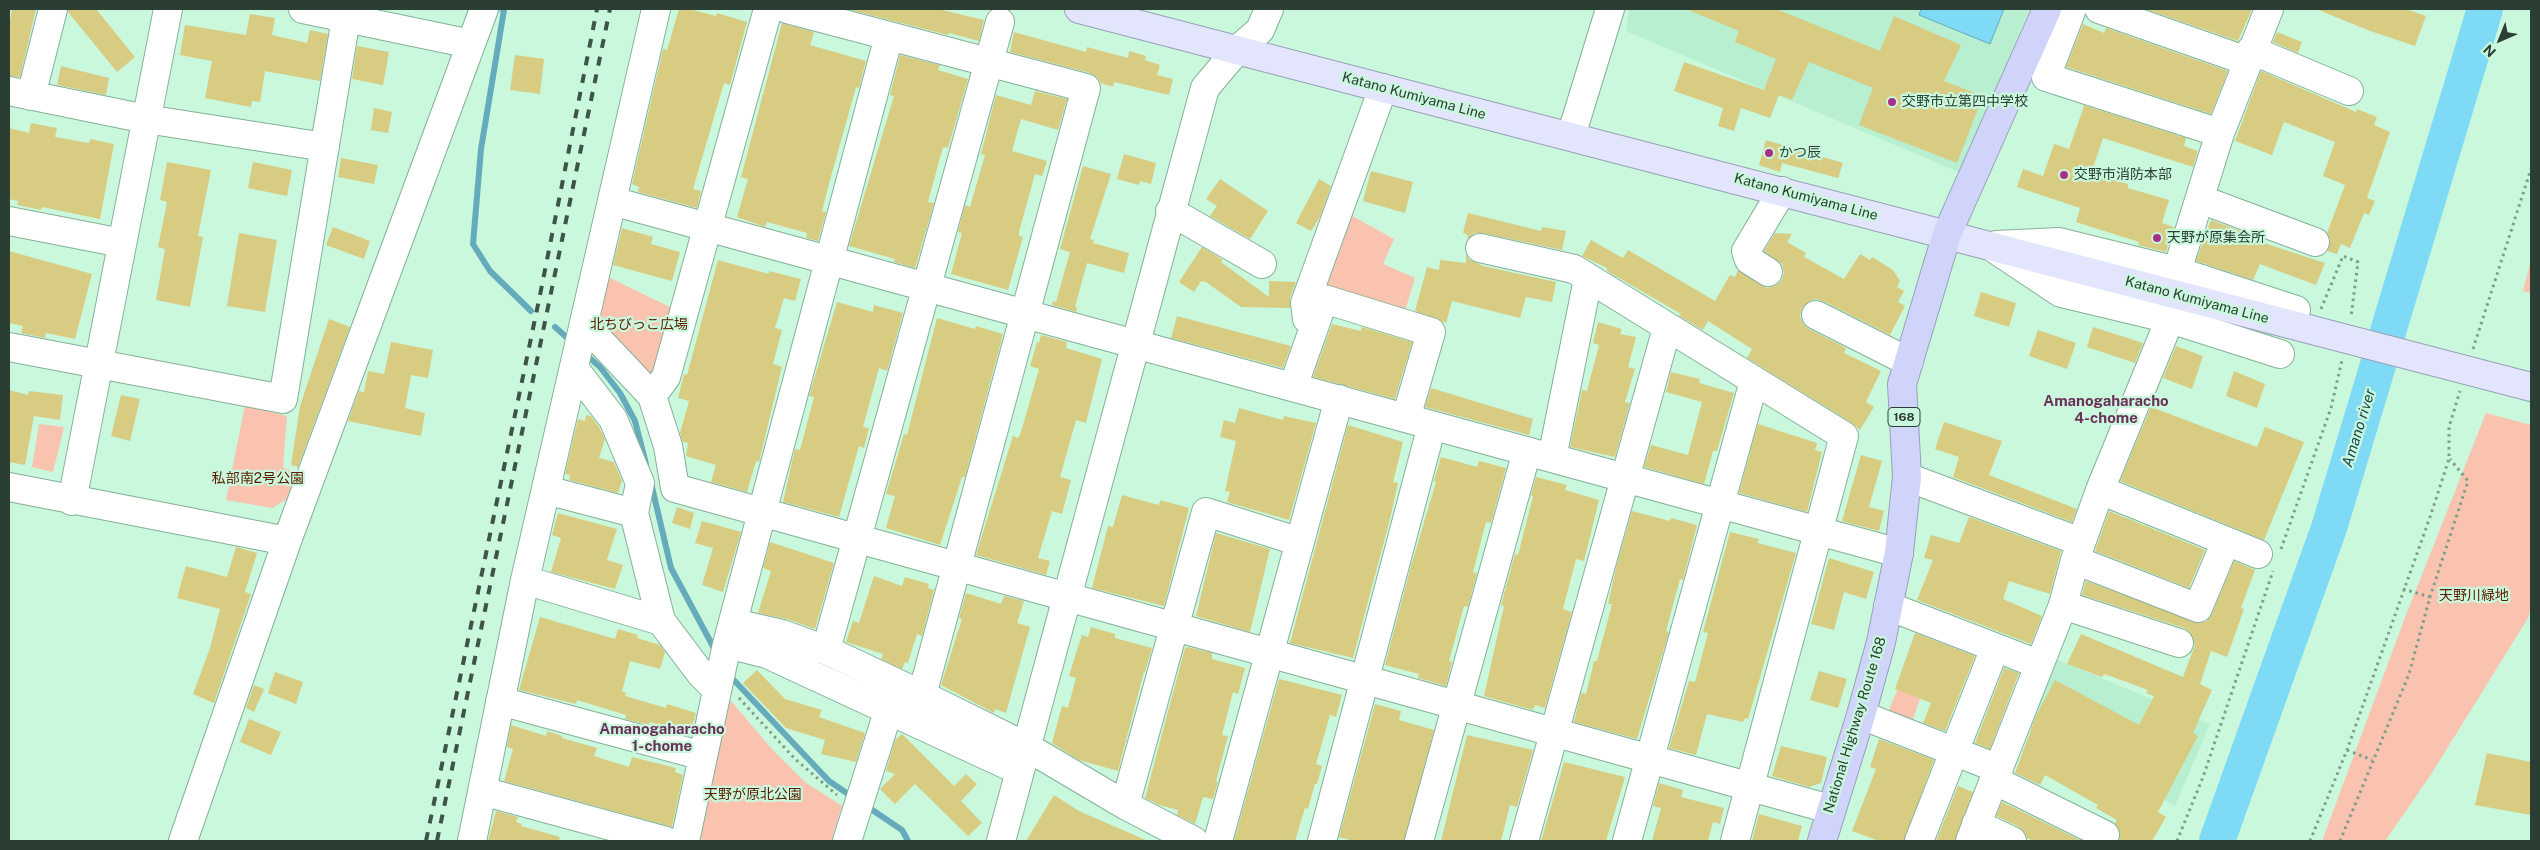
<!DOCTYPE html>
<meta charset="utf-8">
<style>
body{margin:0}
#map{position:relative;width:2540px;height:850px;overflow:hidden;background:#c9f8dd;font-family:"Public Sans",sans-serif}
canvas{display:block}
.frame{position:absolute;inset:0;border:10px solid #2b3e33;pointer-events:none}
.north{position:absolute;left:2475px;top:15px;width:50px;height:50px;-webkit-text-stroke:4px #c9f8dd;paint-order:stroke;rotate:224deg;font-size:14px;font-weight:700;line-height:20px;text-align:center;color:#2b3e33}
.north::after{content:'';display:block;margin:auto;width:18px;height:22px;background:#2b3e33;clip-path:polygon(50% 0,100% 100%,50% 72%,0 100%)}
</style>
<div id="map">
<canvas width="2540" height="850"></canvas>
<div class="frame"></div>
<div class="north">N</div>
</div>
<script>
const g = document.querySelector('canvas').getContext('2d');
g.lineJoin = 'round';
function fillPath(path, color) {
  g.fillStyle = color;
  g.fill(path, 'evenodd');
}
function poly(rows) {
  const path = new Path2D();
  for (const r of rows) {
    path.moveTo(r[0], r[1]);
    for (let i = 2; i < r.length; i += 2) path.lineTo(r[i], r[i + 1]);
  }
  return path;
}
function strokePath(path, color, width, dash) {
  g.strokeStyle = color;
  g.lineWidth = width;
  g.lineCap = dash ? 'butt' : 'round';
  g.setLineDash(dash || []);
  g.stroke(path);
}
function label(font, color, halo, rows, align = 'center') {
  g.font = font + ' "Public Sans","Noto Sans JP",sans-serif';
  g.lineWidth = 4.5;
  g.setLineDash([]);
  g.textBaseline = 'middle';
  g.strokeStyle = halo;
  g.fillStyle = color;
  for (const [text, x, y, turn = 0] of rows) {
    g.save();
    g.translate(x, y);
    g.rotate((+turn || 0) * Math.PI / 180);
    g.textAlign = isNaN(turn) ? turn : align;
    if (halo) g.strokeText(text, 0, 0);
    g.fillText(text, 0, 0);
    g.restore();
  }
}
const built = poly([
 [1629,9,2029,9,1961,173,1626,31],
 [2054,658,2210,724,2175,806,2026,725]
]);
const green = poly([
 [1345,212,1394,239,1383,264,1415,278,1405,311,1321,284],
 [2531,260,2531,293,2523,291],
 [606,276,674,309,653,384,594,322],
 [245,405,287,416,283,467,298,474,291,497,272,508,226,500],
 [2486,413,2531,425,2531,607,2528,618,2430,776,2385,841,2322,841,2406,615],
 [39,424,64,427,53,472,32,467],
 [1899,686,1921,696,1912,722,1889,710],
 [725,694,772,749,805,782,842,806,831,841,706,841,698,838]
]);
const water = poly([
 [1921,9,2004,9,1990,44,1919,15,1921,9]
]);
const stream = poly([
 [502,9,504,10,481,149,473,244,490,271,531,311],
 [555,327,573,343],
 [584,353,600,367,620,393,635,421,646,464],
 [651,483,671,568,716,652],
 [730,676,829,781,854,798],
 [865,805,902,830,908,841]
]);
const river = poly([
 [2217,841,2329,528,2485,9]
]);
const building = poly([
 [12,9,36,9,20,77,9,76,9,27],
 [68,9,96,9,135,57,117,72,68,12],
 [679,9,689,9,716,16,717,13,747,22,730,85,724,83,693,189,701,191,697,208,638,192,639,187,632,184,663,49,667,50],
 [847,9,938,9,984,20,979,41,949,33,948,35],
 [1686,9,1776,9,1880,51,1894,16,1961,45,1944,81,1983,96,1957,163,1859,125,1873,88,1809,62,1792,100,1779,95,1770,118,1741,108,1734,131,1718,126,1723,108,1674,91,1684,62,1764,90,1776,59,1735,42,1739,31],
 [2145,9,2252,9,2238,41],
 [2316,9,2406,9,2426,16,2415,46,2370,31],
 [250,14,275,18,272,35,307,43,310,30,328,34,320,81,265,71,260,102,252,101,251,107,205,98,212,61,180,55,185,25,246,35],
 [782,23,814,32,810,45,866,61,859,88,856,87,830,180,822,211,826,212,818,241,806,238,807,233,767,222,765,227,737,217,748,179,741,177],
 [2083,24,2104,33,2106,28,2228,71,2211,114,2066,67],
 [1014,32,1086,52,1087,47,1128,58,1129,51,1146,56,1145,60,1160,65,1157,75,1173,79,1169,95,1114,82,1113,87,1101,83,1097,77,1090,73,1010,52],
 [2277,32,2302,42,2298,53,2273,42],
 [357,46,389,52,383,85,352,79],
 [515,55,544,59,540,94,510,90],
 [900,55,940,65,938,70,968,79,948,148,943,147,928,202,934,203,915,268,894,262,895,259,849,246,894,96,890,95],
 [61,66,109,78,106,95,57,85],
 [2261,71,2356,112,2357,109,2377,117,2374,125,2390,132,2367,198,2375,201,2369,215,2364,213,2350,248,2341,244,2337,254,2327,251,2330,240,2327,233,2345,185,2323,176,2335,142,2284,122,2272,155,2235,141],
 [1035,91,1067,99,1058,130,1021,119,1012,151,1047,161,1042,176,1035,174,1019,232,1019,236,1023,237,1008,290,951,274,962,233,958,232,965,205,970,207,985,155,981,154,996,95,1031,105],
 [2080,104,2186,138,2184,146,2198,151,2193,167,2103,138,2093,168,2117,176,2115,180,2128,184,2128,188,2169,200,2162,223,2174,227,2166,252,2138,245,2139,242,2076,222,2080,208,2017,187,2023,169,2043,176,2054,144,2069,149,2084,106],
 [374,108,392,112,388,133,371,130],
 [31,123,57,128,55,137,89,143,90,139,114,144,100,219,42,207,41,210,17,205,18,201,9,199,9,128,29,133],
 [1766,140,1843,163,1838,178,1782,163,1780,172,1759,165],
 [1124,154,1156,163,1151,184,1140,181,1139,185,1117,179],
 [341,158,378,165,374,184,338,177],
 [167,162,211,170,198,236,203,237,190,307,156,300,165,249,158,247,167,202,160,200],
 [253,162,292,170,287,196,248,188],
 [1083,166,1111,174,1090,239,1094,240,1093,243,1129,253,1124,273,1087,263,1075,307,1077,307,1076,312,1052,305,1053,301,1056,302,1070,252,1060,249],
 [1371,171,1413,182,1405,213,1363,201],
 [1220,179,1268,211,1250,239,1210,216,1217,206,1206,199],
 [1319,179,1331,186,1320,217,1311,231,1296,223],
 [1468,213,1541,231,1542,227,1566,231,1562,250,1483,233,1475,233,1467,239,1468,235,1463,233],
 [2211,220,2265,240,2264,243,2325,263,2316,285,2260,264,2253,280,2196,261],
 [333,227,370,241,364,259,326,245],
 [622,228,653,237,651,244,680,252,672,281,613,265],
 [239,233,277,240,265,312,227,306],
 [1775,233,1792,234,1787,242,1806,253,1804,257,1844,279,1860,254,1870,260,1872,257,1893,270,1900,281,1897,287,1904,291,1898,302,1905,306,1890,335,1823,301,1815,299,1808,302,1802,308,1800,316,1803,324,1809,329,1846,348,1844,353,1881,371,1866,402,1874,407,1860,430,1852,423,1747,358,1752,349,1708,321,1703,330,1679,316,1681,314,1607,271,1607,268,1582,256,1591,240,1623,258,1628,250,1715,301,1730,275,1735,277,1738,270,1767,288,1775,286,1781,281,1784,273,1782,264,1764,251],
 [1202,247,1223,260,1221,262,1269,297,1269,281,1296,282,1290,298,1290,308,1241,307,1206,282,1201,281,1194,292,1179,282],
 [9,251,92,274,75,339,46,333,45,338,21,333,23,326,9,323],
 [1466,255,1470,260,1483,266,1556,282,1552,302,1526,297,1520,318,1452,301,1446,323,1415,311,1427,267,1439,270,1440,260,1466,263],
 [718,260,769,274,769,271,801,279,795,301,784,298,775,328,782,330,773,364,782,367,759,462,756,461,747,492,711,482,716,465,686,456,688,443,683,442,680,433,689,401,678,398,684,374,687,375],
 [1981,292,2016,303,2009,327,1974,316],
 [837,302,873,312,874,305,903,313,887,371,879,368,863,427,869,428,864,448,859,446,839,517,783,502,795,449,800,450,814,397,809,396],
 [1177,316,1291,346,1283,368,1171,338],
 [937,318,975,329,976,326,1003,334,965,477,962,477,940,545,886,528,895,496,886,494,904,434,907,435],
 [329,319,350,327,298,467,291,465,300,406],
 [1598,322,1622,329,1620,334,1636,337,1628,367,1635,369,1625,402,1630,403,1615,457,1570,447,1582,390,1587,391,1599,345,1593,343],
 [1332,324,1361,331,1362,327,1412,342,1395,399,1313,377],
 [2093,327,2143,343,2135,363,2087,347],
 [2038,330,2076,343,2067,369,2029,356],
 [1041,335,1067,342,1066,348,1102,359,1086,423,1076,420,1060,477,1071,480,1062,514,1052,511,1038,558,1050,561,1046,575,976,555,1013,436,1018,438,1021,432,1039,369,1030,366,1037,342,1039,343],
 [391,342,433,350,428,378,411,375,405,408,425,413,421,436,348,421,359,391,364,392,368,371,384,374],
 [2176,346,2203,356,2192,389,2163,378],
 [2234,371,2265,384,2257,408,2226,396],
 [1671,372,1700,379,1699,383,1734,393,1717,451,1713,451,1704,484,1644,467,1651,445,1688,455,1702,402,1666,392],
 [1431,388,1533,419,1529,435,1425,407],
 [9,390,28,395,29,391,63,395,60,420,34,416,25,465,9,462],
 [121,395,140,399,130,441,111,436],
 [2151,407,2257,447,2265,427,2304,442,2264,540,2120,481],
 [1239,408,1283,420,1284,416,1316,423,1289,520,1227,502,1230,492,1225,491,1236,441,1220,437,1224,420,1235,423],
 [586,415,591,416,599,427,605,439,599,458,614,462,622,481,618,493,569,480,570,475,565,474,578,419,585,421],
 [1944,422,2002,441,1989,475,2077,509,2072,522,1953,477,1959,457,1935,449],
 [1758,424,1817,443,1815,450,1822,452,1807,512,1739,493],
 [1348,425,1403,442,1393,482,1398,483,1390,519,1353,658,1290,643],
 [1861,455,1882,461,1869,507,1884,511,1879,531,1842,521],
 [1441,457,1477,467,1479,461,1506,468,1491,523,1486,522,1473,572,1477,573,1468,607,1464,606,1449,661,1452,662,1446,686,1418,678,1419,674,1385,665,1411,566,1436,482,1434,481],
 [1536,477,1567,485,1565,490,1599,500,1584,561,1576,559,1563,609,1572,612,1545,708,1535,705,1533,710,1484,696,1504,606,1501,605,1515,554,1518,555,1533,496,1531,496],
 [1122,495,1159,505,1160,500,1189,508,1164,606,1092,588,1108,526,1113,527],
 [677,507,694,513,690,529,672,523],
 [1632,511,1670,521,1671,518,1697,525,1683,580,1680,579,1666,631,1669,632,1637,739,1574,722,1581,693,1586,694,1594,661,1597,661,1612,604,1608,604,1616,568],
 [2109,511,2205,550,2189,588,2095,551],
 [558,513,617,529,607,560,623,565,615,589,551,572,561,538,552,535],
 [1969,517,2061,551,2050,594,2009,581,2003,599,2042,616,2031,644,1917,600,1933,560,1924,558,1931,535,1959,543],
 [702,521,741,532,723,592,702,585,713,548,695,543],
 [1730,532,1759,539,1758,543,1796,553,1748,719,1745,718,1743,722,1707,714,1696,755,1669,748,1689,681,1695,682,1708,633,1703,632],
 [1216,533,1270,549,1250,632,1196,616],
 [770,542,834,563,815,629,787,619,758,613,771,571,763,568],
 [236,547,257,553,245,592,251,594,214,703,193,694,210,648,220,609,177,598,186,566,227,577],
 [1829,558,1874,572,1866,599,1844,592,1834,630,1811,624],
 [2234,561,2255,570,2241,608,2244,609,2227,657,2211,651,2200,684,2212,690,2193,733,2198,736,2158,812,2166,817,2152,841,2119,841,2120,834,2115,823,2117,820,2096,808,2098,805,2045,775,2040,785,2015,773,2036,716,2055,680,2139,725,2154,696,2146,693,2148,690,2132,684,2104,674,2102,677,2067,664,2081,634,2183,677,2195,645,2190,632,2184,628,2082,595,2086,581,2200,623,2207,621,2212,614],
 [874,576,902,586,905,577,929,584,928,588,934,590,922,636,917,634,908,663,905,662,902,669,881,659,883,654,846,642,853,621,859,623],
 [966,593,1001,604,1004,596,1024,601,1017,623,1030,627,1006,713,995,709,994,713,941,685,962,619,959,618],
 [540,617,615,639,618,629,638,635,637,638,660,645,665,652,660,669,630,661,622,691,626,693,625,696,666,708,667,704,696,713,690,733,650,722,649,725,625,719,626,715,577,700,576,704,519,690],
 [1091,627,1115,634,1115,638,1152,648,1145,672,1144,672,1118,771,1079,760,1052,743,1062,706,1068,708,1076,678,1069,676,1076,653,1082,635,1088,637],
 [1915,633,1975,656,1945,731,1923,723,1931,703,1895,689],
 [1188,647,1212,653,1212,659,1245,668,1238,694,1233,692,1222,735,1228,736,1216,781,1218,782,1213,799,1203,797,1195,824,1177,815,1178,810,1159,805,1145,798,1185,648],
 [2004,668,2019,673,1990,749,1975,743],
 [757,670,785,699,822,710,819,717,865,733,856,762,821,754,825,740,786,728,743,683],
 [1819,671,1847,679,1838,708,1810,700],
 [275,672,303,682,296,704,268,693],
 [1279,679,1342,695,1336,717,1330,715,1316,764,1322,766,1317,784,1315,784,1308,809,1305,808,1295,841,1234,841],
 [254,685,264,689,254,712,246,708],
 [1375,704,1401,711,1399,720,1434,730,1404,841,1353,841,1339,837],
 [249,719,281,732,271,755,240,742],
 [511,725,546,736,547,731,562,736,562,738,597,748,594,756,629,767,632,757,676,768,675,772,683,775,672,827,504,781,513,749,507,747],
 [902,734,954,786,966,774,977,784,961,801,982,823,968,836,915,784,895,804,880,789,895,774,886,771,895,740],
 [1467,735,1533,750,1517,807,1510,805,1501,841,1441,841],
 [1879,739,1934,760,1904,841,1879,841,1852,831,1876,769,1870,767],
 [1781,746,1827,757,1821,783,1809,787,1772,776],
 [2487,753,2531,762,2531,815,2475,805],
 [1564,762,1625,777,1606,841,1541,841],
 [1659,783,1683,790,1681,797,1724,808,1720,824,1713,822,1708,841,1652,841,1661,808,1653,806],
 [1958,786,1973,792,1955,841,1936,841],
 [1054,795,1079,811,1148,841,1026,841],
 [2002,802,2082,841,2034,841,2027,838,2019,827,1996,816],
 [496,811,518,817,516,822,522,824,521,826,560,837,559,841,488,841],
 [1759,814,1802,826,1798,841,1752,841]
]);
const path = poly([
 [2321,309,2343,256,2358,262,2351,317],
 [2473,349,2531,169],
 [2281,549,2331,408,2342,360],
 [2403,589,2430,597],
 [739,698,795,759,837,795],
 [2347,750,2372,760],
 [2177,841,2203,777,2273,571],
 [2310,841,2347,750,2430,517,2449,459,2449,427,2460,391],
 [2340,841,2409,674,2430,597,2468,481,2450,459]
]);
const minor = poly([
 [303,9,471,44],
 [787,9,1086,88,922,695],
 [2072,9,2046,77,2220,133],
 [2099,9,2247,61],
 [2251,50,2349,91],
 [9,91,146,119,325,147],
 [31,96,53,9],
 [1571,136,1610,9],
 [2200,199,2315,242],
 [612,201,1899,553],
 [1170,211,1262,264],
 [9,221,122,243],
 [1996,245,2059,242,2177,271,2296,310],
 [1480,248,1574,269,1844,436,1735,841],
 [1995,249,2061,293,2170,319,2280,354],
 [2177,271,2220,133,2269,9],
 [1768,272,1749,260,1746,251,1782,191],
 [1816,315,1909,362],
 [1307,319,1305,303,1383,88],
 [584,324,652,396,666,377,768,9],
 [9,347,283,399,346,18],
 [574,368,613,419,640,483,634,513,661,621,701,674,717,690],
 [1293,387,1324,299,1431,332,1406,418],
 [652,396,668,446,675,488,1830,809],
 [1552,458,1588,279],
 [1907,477,2081,542],
 [9,487,287,541],
 [546,490,634,513],
 [2100,490,2258,554],
 [72,501,168,9],
 [2075,560,2198,608,2226,541],
 [525,580,661,621],
 [2063,605,2179,643],
 [1888,606,2038,664],
 [733,623,782,634,826,650,922,695,1027,747,1125,805,1194,841],
 [727,644,767,654,1020,771],
 [826,650,1000,22],
 [500,701,703,756],
 [1861,715,1999,769],
 [1994,780,2105,835],
 [482,791,666,841],
 [1125,805,1206,512,1300,542],
 [1976,824,2012,841],
 [183,841,287,541,484,9],
 [472,841,525,580,656,9],
 [685,841,727,644,889,36],
 [847,841,889,709],
 [1001,841,1205,88,1237,50,1260,30,1269,9],
 [1218,841,1339,399],
 [1322,841,1432,425],
 [1419,841,1527,451],
 [1524,841,1667,328],
 [1627,841,1754,381],
 [1919,841,1995,648],
 [1970,841,2063,605,2075,560,2100,490,2170,319]
]);
const major = poly([
 [1079,9,2531,387]
]);
const highway = poly([
 [1822,841,1861,715,1881,642,1899,553,1907,477,1902,384,1947,234,2047,9]
]);
const rail = poly([
 [426,841,540,295,597,9],
 [437,841,610,9]
]);
const markers = [
 [1892,102,5,"#a62f87"],
 [1769,153,5,"#a62f87"],
 [2064,175,5,"#a62f87"],
 [2157,238,5,"#a62f87"]
];
const shields = [
 [1904,417,32]
];
const shieldNames = [
 ["168",1904,417]
];
const streetNames = [
 ["Katano Kumiyama Line",1414,96,15],
 ["Katano Kumiyama Line",1806,197,15],
 ["Katano Kumiyama Line",2197,300,15],
 ["National Highway Route 168",1855,725,-73]
];
const poiNames = [
 ["交野市立第四中学校",1902,102],
 ["かつ辰",1779,153],
 ["交野市消防本部",2074,175],
 ["天野が原集会所",2167,238]
];
const parkNames = [
 ["北ちびっこ広場",639,325],
 ["私部南2号公園",258,479],
 ["天野川緑地",2474,596],
 ["天野が原北公園",753,795]
];
const neighbourhoodNames = [
 ["Amanogaharacho",2106,401],
 ["4-chome",2106,418],
 ["Amanogaharacho",662,729],
 ["1-chome",662,746]
];
const waterNames = [
 ["Amano river",2359,428,-73]
];
fillPath(built, '#b7efd0');
fillPath(green, '#f9c3b0');
fillPath(water, '#7fdaf6');
strokePath(water, '#66abbc', 1);
strokePath(stream, '#66abbc', 6);
strokePath(river, '#7fdaf6', 36);
fillPath(building, '#d8cc82');
strokePath(minor, '#84b198', 30);
strokePath(major, '#96a0b5', 30);
strokePath(highway, '#96a0b5', 30);
strokePath(path, '#7c9e8a', 3, [2.5, 4]);
strokePath(minor, '#fff', 28);
strokePath(major, '#e3e5fd', 28);
strokePath(highway, '#d0d4fb', 28);
strokePath(rail, '#3e5447', 4, [9, 9]);
for (const [x, y, r, color] of markers) {
  const dot = new Path2D();
  dot.arc(x, y, r, 0, 2 * Math.PI);
  g.fillStyle = color;
  g.fill(dot);
  strokePath(dot, '#c9f8dd', 2);
}
for (const [x, y, w] of shields) {
  const box = new Path2D();
  box.roundRect(x - w / 2, y - 9.5, w, 19, 4);
  g.fillStyle = '#c9f8dd';
  g.fill(box);
  strokePath(box, '#2b3e33', 1);
}
label('bold 12px', '#2b3e33', null, shieldNames);
label('14px', '#2b3e33', '#c9f8dd', streetNames);
label('14px', '#2b3e33', '#c9f8dd', poiNames, 'left');
label('14px', '#5c1c01', '#c9f8dd', parkNames);
label('bold 15px', '#6b3059', '#c9f8dd', neighbourhoodNames);
label('italic 15px', '#19434f', '#c9f8dd', waterNames);
</script>
